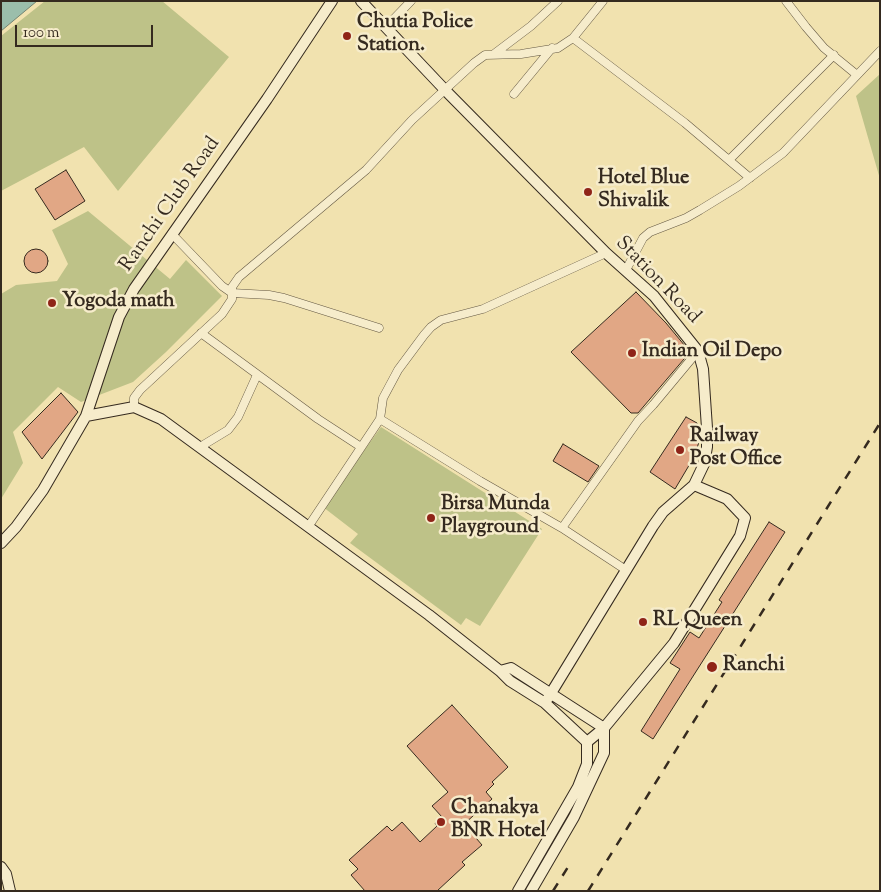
<!DOCTYPE html>
<style>
body{margin:0}
#map{position:relative;width:881px;height:892px;overflow:hidden;background:#f1e2af;font-family:"Sorts Mill Goudy",serif}
canvas{display:block}
.frame{position:absolute;inset:0;border:2px solid #352a1f;pointer-events:none}
.scale{position:absolute;left:15px;top:25px;width:138px;height:22px;box-sizing:border-box;border:2px solid #352a1f;border-top:0;padding-left:6px;font-size:15px;line-height:18px;white-space:nowrap;color:#352a1f;-webkit-text-stroke:4px #f6eccb;paint-order:stroke}
</style>
<div id="map">
<canvas width="881" height="892"></canvas>
<div class="frame"></div>
<div class="scale">100 m</div>
</div>
<script>
const g = document.querySelector('canvas').getContext('2d');
g.lineJoin = 'round';
function fillPath(path, color) {
  g.fillStyle = color;
  g.fill(path, 'evenodd');
}
function poly(rows) {
  const path = new Path2D();
  for (const r of rows) {
    if (r.length === 3) {
      path.moveTo(r[0] + r[2], r[1]);
      path.arc(r[0], r[1], r[2], 0, 2 * Math.PI);
      continue;
    }
    path.moveTo(r[0], r[1]);
    for (let i = 2; i < r.length; i += 2) path.lineTo(r[i], r[i + 1]);
  }
  return path;
}
function strokePath(path, color, width, dash) {
  g.strokeStyle = color;
  g.lineWidth = width;
  g.lineCap = dash ? 'butt' : 'round';
  g.setLineDash(dash || []);
  g.stroke(path);
}
function label(font, color, halo, rows, align = 'center') {
  g.font = font + ' "Sorts Mill Goudy",serif';
  g.lineWidth = 5;
  g.setLineDash([]);
  g.textBaseline = 'middle';
  g.strokeStyle = halo;
  g.fillStyle = color;
  for (const [text, x, y, turn = 0] of rows) {
    g.save();
    g.translate(x, y);
    g.rotate((+turn || 0) * Math.PI / 180);
    g.textAlign = isNaN(turn) ? turn : align;
    if (halo) g.strokeText(text, 0, 0);
    g.fillText(text, 0, 0);
    g.restore();
  }
}
const green = poly([
 [45,1,162,1,229,57,118,191,84,147,1,191,1,36],
 [880,74,880,179,856,96],
 [88,211,170,279,186,260,222,296,166,352,133,382,81,402,58,387,13,432,23,463,1,499,1,294,16,285,57,281,68,264,52,230],
 [381,427,542,529,480,626,466,618,461,625,350,543,358,534,323,507]
]);
const water = poly([
 [1,1,37,1,1,31,1,1]
]);
const building = poly([
 [66,170,85,201,55,220,35,189,66,170],
 [36,261,12],
 [636,292,666,323,690,352,638,413,631,413,571,352,636,292],
 [61,393,78,412,42,459,22,432,61,393],
 [686,417,697,423,699,442,694,457,675,489,650,472,686,417],
 [563,444,599,466,588,482,553,461,563,444],
 [769,522,785,532,653,739,641,731,680,669,670,663,690,632,699,638,722,602,719,600,769,522],
 [452,705,508,767,492,782,494,784,486,792,492,799,464,824,482,845,462,862,465,865,437,891,365,891,351,875,358,869,349,860,387,826,392,831,402,822,420,842,437,826,435,823,442,817,432,806,448,792,407,746,452,705]
]);
const street = poly([
 [786,1,806,27,824,48,857,75],
 [386,27,411,1],
 [573,38,685,123,750,178],
 [494,54,531,26,558,1],
 [514,94,552,48],
 [729,160,834,55],
 [172,234,222,286,232,293,269,295,284,298,379,328],
 [626,270,643,238,650,232,686,218,700,210,739,186,783,153,880,51],
 [201,333,318,419,361,447],
 [134,407,134,398,140,390,222,314,232,299,232,287,239,277,366,170,412,120,474,63,485,55,521,54,558,48,573,38,603,1],
 [380,419,480,481,562,528,638,421,653,405,698,351],
 [200,447,228,430,238,417,257,375],
 [308,527,380,419,383,398,398,370,424,335,431,327,441,320,483,309,606,253],
 [562,528,626,570]
]);
const secondary = poly([
 [361,1,445,90,606,253,654,296,698,351,703,369,707,428,707,447,704,464,694,485,663,512,653,526,545,703,587,742,587,764,578,787,518,891],
 [86,416,134,407,161,419,429,615,500,671,510,681,545,703],
 [1,543,16,527,43,490,86,416,119,317,134,289,267,99,332,1],
 [500,671,511,668,604,728,604,753,574,817,531,891],
 [587,742,604,728,674,643,740,536,745,518,727,499,694,485],
 [1,867,6,874,10,891]
]);
const rail = poly([
 [553,891,568,867],
 [588,891,880,423]
]);
const markers = [
 [347,36,5,"#8f2418"],
 [588,192,5,"#8f2418"],
 [52,303,5,"#8f2418"],
 [632,353,5,"#8f2418"],
 [680,450,5,"#8f2418"],
 [431,518,5,"#8f2418"],
 [643,622,5,"#8f2418"],
 [712,667,6,"#8f2418"],
 [441,822,5,"#8f2418"]
];
const poiNames = [
 ["Chutia Police",357,24],
 ["Station.",357,47],
 ["Hotel Blue",598,180],
 ["Shivalik",598,203],
 ["Yogoda math",62,303],
 ["Indian Oil Depo",642,353],
 ["Railway",690,438],
 ["Post Office",690,461],
 ["Birsa Munda",441,506],
 ["Playground",441,529],
 ["RL Queen",653,622],
 ["Ranchi",723,667],
 ["Chanakya",451,810],
 ["BNR Hotel",451,833]
];
const streetNames = [
 ["Ranchi Club Road",171,205,-55],
 ["Station Road",657,281,46]
];
fillPath(green, '#bec288');
fillPath(water, '#9bbeab');
strokePath(water, '#728373', 1);
fillPath(building, '#e1a785');
strokePath(building, '#352a1f', 1);
strokePath(street, '#645843', 9);
strokePath(secondary, '#352a1f', 12);
strokePath(street, '#f6eccb', 8);
strokePath(secondary, '#f6eccb', 10);
strokePath(rail, '#352a1f', 2.5, [9, 9]);
for (const [x, y, r, color] of markers) {
  const dot = new Path2D();
  dot.arc(x, y, r, 0, 2 * Math.PI);
  g.fillStyle = color;
  g.fill(dot);
  strokePath(dot, '#f6eccb', 2);
}
label('bold 20px', '#352a1f', '#f6eccb', poiNames, 'left');
label('20px', '#352a1f', '#f6eccb', streetNames);
</script>
